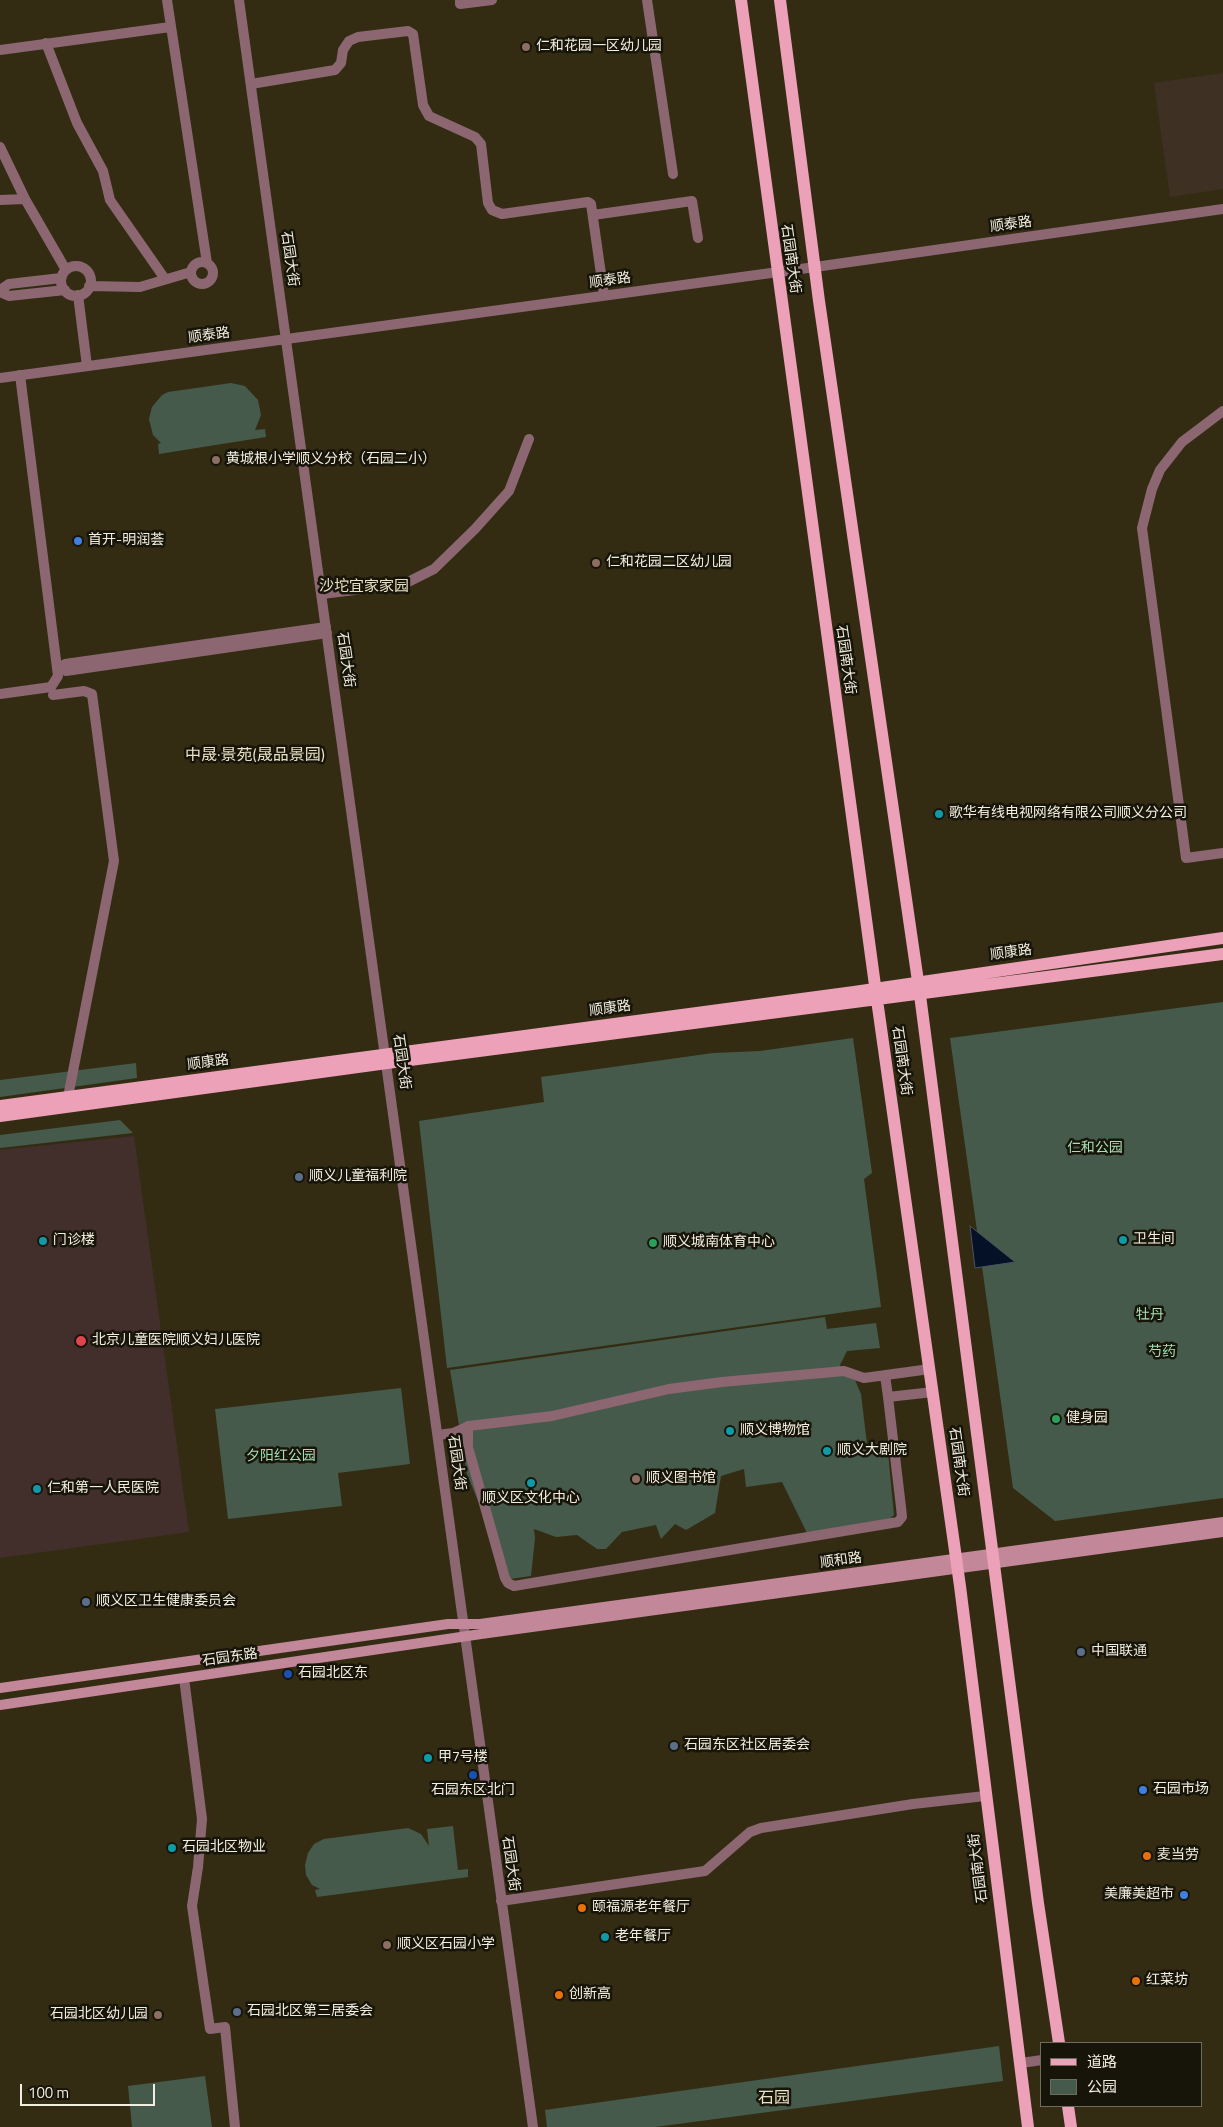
<!DOCTYPE html>
<meta charset="utf-8">
<style>
body{margin:0}
#map{position:relative;width:1223px;height:2127px;overflow:hidden;background:#332c13;font-family:"Titillium Web","Noto Sans SC",sans-serif}
canvas{display:block}
.legend{position:absolute;left:1040px;top:2042px;width:162px;height:65px;box-sizing:border-box;background:#17140a;border:1px solid #6f6b5f;margin:0;padding:6px 9px;list-style:none;font-size:15px;color:#f2eedf}
.legend li{display:flex;align-items:center;gap:10px;height:25px}
.legend b{width:25px;border:1px solid #6f6b5f}
.scale{position:absolute;left:20px;top:2084px;width:135px;height:22px;box-sizing:border-box;border:2px solid #f2eedf;border-top:0;padding-left:6px;font-size:15px;line-height:18px;white-space:nowrap;color:#f2eedf;-webkit-text-stroke:4px #17140a;paint-order:stroke}
</style>
<div id="map">
<canvas width="1223" height="2127"></canvas>
<ul class="legend">
<li><b style="height:6px;background:#eca1b8"></b>道路</li>
<li><b style="height:14px;background:#455a4a"></b>公园</li>
</ul>
<div class="scale">100 m</div>
</div>
<script>
const g = document.querySelector('canvas').getContext('2d');
g.lineJoin = 'round';
function fillPath(path, color) {
  g.fillStyle = color;
  g.fill(path, 'evenodd');
}
function poly(rows) {
  const path = new Path2D();
  for (const r of rows) {
    if (r.length === 3) {
      path.moveTo(r[0] + r[2], r[1]);
      path.arc(r[0], r[1], r[2], 0, 2 * Math.PI);
      continue;
    }
    path.moveTo(r[0], r[1]);
    for (let i = 2; i < r.length; i += 2) path.lineTo(r[i], r[i + 1]);
  }
  return path;
}
function strokePath(path, color, width, dash) {
  g.strokeStyle = color;
  g.lineWidth = width;
  g.lineCap = dash ? 'butt' : 'round';
  g.setLineDash(dash || []);
  g.stroke(path);
}
function label(font, color, halo, rows, align = 'center') {
  g.font = font + ' "Titillium Web","Noto Sans SC",sans-serif';
  g.lineWidth = 5;
  g.setLineDash([]);
  g.textBaseline = 'middle';
  g.strokeStyle = halo;
  g.fillStyle = color;
  for (const [text, x, y, turn = 0] of rows) {
    g.save();
    g.translate(x, y);
    g.rotate((+turn || 0) * Math.PI / 180);
    g.textAlign = isNaN(turn) ? turn : align;
    if (halo) g.strokeText(text, 0, 0);
    g.fillText(text, 0, 0);
    g.restore();
  }
}
const industrial = poly([
 [1223,73,1223,189,1170,197,1154,83]
]);
const medical = poly([
 [134,1136,189,1532,0,1558,0,1150]
]);
const green = poly([
 [231,383,245,386,258,400,261,415,255,430,265,429,266,437,159,454,158,444,161,443,153,435,149,419,152,407,162,395,168,392],
 [1223,1002,1223,1498,1055,1521,1013,1488,950,1038],
 [853,1038,872,1173,864,1179,881,1307,447,1368,419,1121,544,1102,541,1077,713,1053,760,1051],
 [136,1063,137,1078,0,1097,0,1080],
 [120,1120,133,1133,0,1148,0,1135],
 [825,1317,827,1329,876,1323,880,1348,847,1351,840,1365,845,1376,855,1380,861,1394,867,1444,887,1442,894,1515,889,1519,807,1533,782,1482,746,1487,744,1469,721,1476,715,1513,686,1530,675,1524,661,1539,656,1525,622,1532,606,1549,597,1549,577,1535,556,1537,534,1529,535,1538,531,1576,510,1579,467,1474,450,1370],
 [401,1388,410,1464,338,1473,342,1506,228,1519,215,1409],
 [453,1826,458,1870,468,1869,468,1877,317,1897,315,1890,320,1889,312,1885,306,1875,305,1865,308,1853,314,1844,324,1839,408,1828,421,1834,429,1846,427,1829],
 [999,2046,1003,2081,655,2127,547,2127,545,2110],
 [205,2076,212,2127,132,2127,128,2086]
]);
const water = poly([
 [970,1226,1015,1262,975,1268,970,1226]
]);
const minor = poly([
 [167,0,207,263],
 [460,0,460,4,492,0],
 [647,0,673,174],
 [46,43,77,123,103,171,110,200,165,279],
 [0,50,170,27],
 [251,84,335,70,341,63,343,50,349,41,358,37,408,31,413,34,423,105,429,116,475,137,481,144,488,203,492,210,502,214,588,202,591,204,604,295],
 [0,147,25,199,66,270],
 [0,200,25,199],
 [593,215,692,201,698,238],
 [202,273,11],
 [76,281,15],
 [89,286,140,287,191,272],
 [0,290,9,284,61,278],
 [0,292,9,296,65,290],
 [78,295,87,366],
 [1223,411,1182,442,1160,470,1152,489,1142,528,1186,858,1223,853],
 [322,594,404,584,434,569,475,529,509,491,529,439],
 [326,627,65,664,66,671,327,633],
 [0,694,51,687,58,676,20,375],
 [53,695,84,691,92,694,114,861,68,1097],
 [885,1375,888,1397],
 [468,1426,468,1447,505,1578,508,1583,514,1586,898,1522,902,1517,901,1507,888,1397,933,1392],
 [438,1435,453,1433,469,1426,552,1416,669,1389,722,1382,844,1371,864,1378,930,1369],
 [184,1678,202,1819,198,1867,192,1906,210,2029,225,2027,235,2127],
 [501,1901,705,1871,750,1832,761,1828,913,1804,985,1796]
]);
const tertiary = poly([
 [239,0,533,2127],
 [0,378,815,267,1223,209],
 [1021,2063,1042,2060]
]);
const secondary = poly([
 [0,1688,448,1624,480,1624,1223,1522],
 [0,1705,481,1634,1223,1532]
]);
const primary = poly([
 [741,0,877,1000,960,1586,1028,2127],
 [780,0,819,301,920,995,1038,1903,1059,2043],
 [0,1106,854,992,1223,938],
 [0,1116,387,1063,1223,954],
 [1068,2106,1071,2127]
]);
const markers = [
 [526,47,5,"#8d6e63"],
 [216,460,5,"#8d6e63"],
 [78,541,5,"#3f7fe0"],
 [596,563,5,"#8d6e63"],
 [939,814,5,"#0f9aa8"],
 [299,1177,5,"#5c6f8a"],
 [1123,1240,5,"#0f9aa8"],
 [43,1241,5,"#0f9aa8"],
 [653,1243,5,"#2e9e5b"],
 [81,1341,6,"#e0444e"],
 [1056,1419,5,"#2e9e5b"],
 [730,1431,5,"#0f9aa8"],
 [827,1451,5,"#0f9aa8"],
 [636,1479,5,"#8d6e63"],
 [531,1483,5,"#0f9aa8"],
 [37,1489,5,"#0f9aa8"],
 [86,1602,5,"#5c6f8a"],
 [1081,1652,5,"#5c6f8a"],
 [288,1674,5,"#1a4fb4"],
 [674,1746,5,"#5c6f8a"],
 [428,1758,5,"#0f9aa8"],
 [473,1775,5,"#1a4fb4"],
 [1143,1790,5,"#3f7fe0"],
 [172,1848,5,"#0f9aa8"],
 [1147,1856,5,"#e8710a"],
 [1184,1895,5,"#3f7fe0"],
 [582,1908,5,"#e8710a"],
 [605,1937,5,"#0f9aa8"],
 [387,1945,5,"#8d6e63"],
 [1136,1981,5,"#e8710a"],
 [559,1995,5,"#e8710a"],
 [237,2012,5,"#5c6f8a"],
 [158,2015,5,"#8d6e63"]
];
const poiNames = [
 ["仁和花园一区幼儿园",536,47],
 ["黄城根小学顺义分校（石园二小）",226,460],
 ["首开-明润荟",88,541],
 ["仁和花园二区幼儿园",606,563],
 ["歌华有线电视网络有限公司顺义分公司",949,814],
 ["顺义儿童福利院",309,1177],
 ["卫生间",1133,1240],
 ["门诊楼",53,1241],
 ["顺义城南体育中心",663,1243],
 ["北京儿童医院顺义妇儿医院",92,1341],
 ["健身园",1066,1419],
 ["顺义博物馆",740,1431],
 ["顺义大剧院",837,1451],
 ["顺义图书馆",646,1479],
 ["仁和第一人民医院",47,1489],
 ["顺义区文化中心",531,1499,"center"],
 ["顺义区卫生健康委员会",96,1602],
 ["中国联通",1091,1652],
 ["石园北区东",298,1674],
 ["石园东区社区居委会",684,1746],
 ["甲7号楼",438,1758],
 ["石园市场",1153,1790],
 ["石园东区北门",473,1791,"center"],
 ["石园北区物业",182,1848],
 ["麦当劳",1157,1856],
 ["美廉美超市",1174,1895,"right"],
 ["颐福源老年餐厅",592,1908],
 ["老年餐厅",615,1937],
 ["顺义区石园小学",397,1945],
 ["红菜坊",1146,1981],
 ["创新高",569,1995],
 ["石园北区第三居委会",247,2012],
 ["石园北区幼儿园",148,2015,"right"]
];
const streetNames = [
 ["顺泰路",1011,225,-8],
 ["石园大街",289,259,82],
 ["石园南大街",790,259,82],
 ["顺泰路",610,281,-8],
 ["顺泰路",209,336,-8],
 ["石园大街",345,660,82],
 ["石园南大街",845,660,82],
 ["顺康路",1011,953,-8],
 ["顺康路",610,1009,-8],
 ["石园南大街",901,1061,82],
 ["石园大街",401,1062,82],
 ["顺康路",208,1063,-8],
 ["石园南大街",958,1462,82],
 ["石园大街",456,1463,82],
 ["顺和路",841,1561,-8],
 ["石园东路",230,1658,-8],
 ["石园大街",510,1864,82],
 ["石园南大街",979,1868,-97]
];
const parkNames = [
 ["仁和公园",1095,1149],
 ["牡丹",1150,1316],
 ["芍药",1162,1353],
 ["夕阳红公园",281,1457]
];
const neighbourhoodNames = [
 ["沙坨宜家家园",364,587]
];
const quarterNames = [
 ["中晟·景苑(晟品景园)",255,756],
 ["石园",774,2099]
];
fillPath(industrial, '#3f3024');
fillPath(medical, '#422e2b');
fillPath(green, '#455a4a');
fillPath(water, '#051127');
strokePath(water, '#4c535e', 1);
strokePath(minor, '#8c6772', 10);
strokePath(tertiary, '#8c6772', 10);
strokePath(secondary, '#c2889a', 10);
strokePath(primary, '#eca1b8', 12);
for (const [x, y, r, color] of markers) {
  const dot = new Path2D();
  dot.arc(x, y, r, 0, 2 * Math.PI);
  g.fillStyle = color;
  g.fill(dot);
  strokePath(dot, '#17140a', 2);
}
label('14px', '#f2eedf', '#17140a', poiNames, 'left');
label('14px', '#f2eedf', '#17140a', streetNames);
label('14px', '#a8dfb6', '#17140a', parkNames);
label('15px', '#e9e1c3', '#17140a', neighbourhoodNames);
label('16px', '#e9e1c3', '#17140a', quarterNames);
</script>
